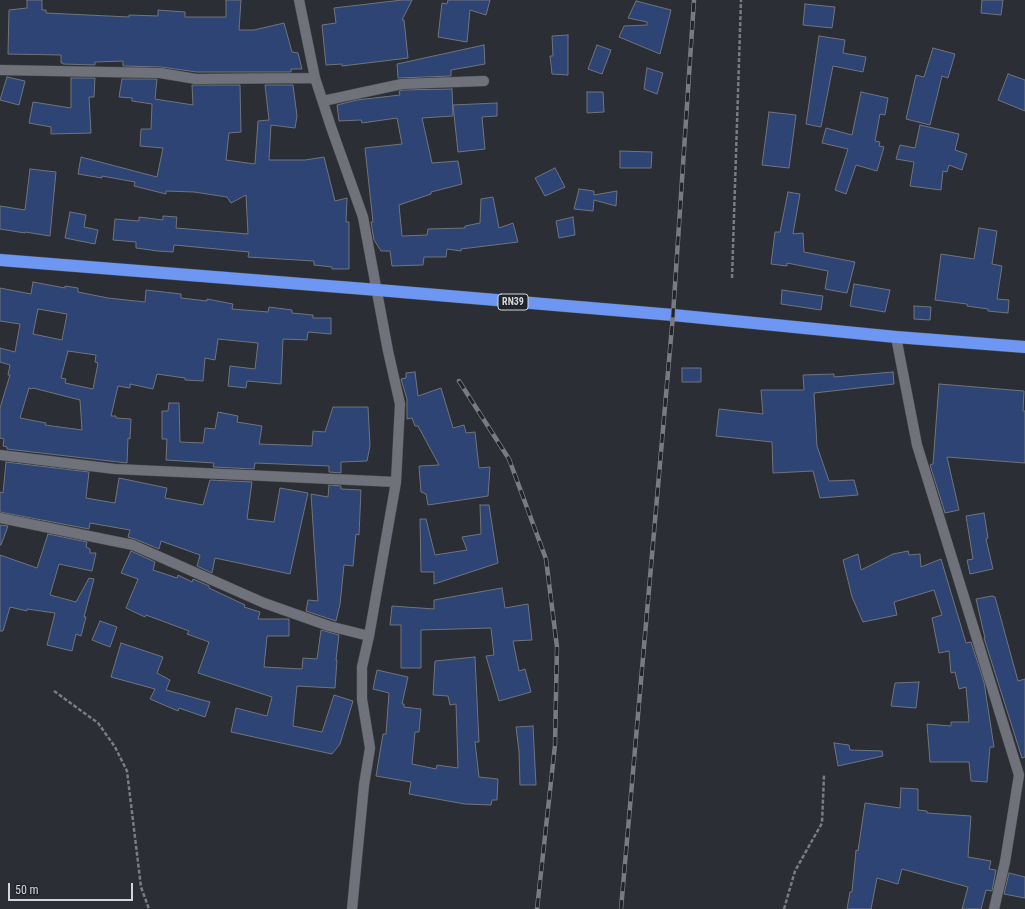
<!DOCTYPE html>
<style>
body{margin:0}
#map{position:relative;width:1025px;height:909px;overflow:hidden;background:#2b2e34;font-family:"Roboto Condensed",sans-serif}
canvas{display:block}
.scale{position:absolute;left:8px;top:883px;width:125px;height:18px;box-sizing:border-box;border:2px solid #d3d5d9;border-top:0;padding-left:5px;font-size:12px;line-height:14px;white-space:nowrap;color:#d3d5d9;-webkit-text-stroke:3px #21242a;paint-order:stroke}
</style>
<div id="map">
<canvas width="1025" height="909"></canvas>
<div class="scale">50 m</div>
</div>
<script>
const g = document.querySelector('canvas').getContext('2d');
g.lineJoin = 'round';
function fillPath(path, color) {
  g.fillStyle = color;
  g.fill(path, 'evenodd');
}
function poly(rows) {
  const path = new Path2D();
  for (const r of rows) {
    path.moveTo(r[0], r[1]);
    for (let i = 2; i < r.length; i += 2) path.lineTo(r[i], r[i + 1]);
  }
  return path;
}
function strokePath(path, color, width, dash) {
  g.strokeStyle = color;
  g.lineWidth = width;
  g.lineCap = dash ? 'butt' : 'round';
  g.setLineDash(dash || []);
  g.stroke(path);
}
function label(font, color, halo, rows, align = 'center') {
  g.font = font + ' "Roboto Condensed",sans-serif';
  g.lineWidth = 3;
  g.setLineDash([]);
  g.textBaseline = 'middle';
  g.strokeStyle = halo;
  g.fillStyle = color;
  for (const [text, x, y, turn = 0] of rows) {
    g.save();
    g.translate(x, y);
    g.rotate((+turn || 0) * Math.PI / 180);
    g.textAlign = isNaN(turn) ? turn : align;
    if (halo) g.strokeText(text, 0, 0);
    g.fillText(text, 0, 0);
    g.restore();
  }
}
const building = poly([
 [27,0,42,0,42,10,46,10,46,13,129,17,129,15,158,16,158,10,185,12,185,17,226,17,226,0,241,0,239,30,254,30,284,23,292,52,298,53,302,69,291,69,291,72,197,72,161,67,123,66,123,61,95,62,95,65,63,64,63,63,61,63,61,55,8,54,9,10,27,8,27,0],
 [402,0,412,0,402,20,404,20,408,58,342,66,342,64,326,65,322,25,336,23,334,8,402,0],
 [448,0,490,0,486,15,470,10,467,42,438,37,442,3,447,4,448,0],
 [982,0,1003,0,1001,15,981,13,982,0],
 [636,1,671,10,660,54,619,37,624,26,647,25,647,22,628,18,636,1],
 [805,4,835,7,832,28,803,25,805,4],
 [568,35,568,75,552,74,550,56,553,56,552,36,568,35],
 [819,36,845,40,843,53,866,57,863,72,833,66,821,127,806,124,819,36],
 [484,45,485,64,451,70,451,76,398,78,397,64,484,45],
 [597,45,611,50,602,74,588,69,597,45],
 [933,48,955,54,948,78,942,76,930,125,906,119,916,75,924,77,933,48],
 [647,68,663,73,657,94,644,89,647,68],
 [1008,74,1025,80,1025,111,998,100,1008,74],
 [7,77,25,81,19,105,0,100,7,77],
 [71,78,95,78,94,97,89,97,91,133,51,134,51,127,29,123,33,102,71,108,71,78],
 [122,79,157,79,155,99,193,105,192,85,240,85,241,132,229,133,226,160,255,164,258,121,269,120,265,85,293,85,297,116,295,128,271,125,269,160,305,160,324,157,335,201,347,198,346,222,349,222,349,269,332,269,332,267,314,265,314,261,248,257,249,252,174,245,173,252,158,251,136,248,136,242,113,240,115,219,139,221,139,217,163,220,163,216,177,217,176,228,248,234,246,195,231,203,227,197,194,192,166,191,166,194,134,186,135,182,102,176,102,178,78,174,81,157,157,177,163,148,140,146,141,129,151,129,152,104,132,101,132,98,119,97,122,79],
 [452,89,453,116,422,118,432,163,458,161,462,184,431,192,431,194,399,205,402,236,427,235,428,229,465,228,465,226,480,223,481,199,493,197,499,228,513,223,518,242,461,249,461,251,447,249,446,257,424,257,423,265,392,266,390,251,381,251,374,240,371,222,373,222,365,148,402,144,397,118,362,123,361,120,339,121,337,105,357,100,400,95,399,91,403,90,452,89],
 [587,92,603,92,604,112,587,113,587,92],
 [861,92,888,98,885,115,880,114,875,141,880,142,879,146,884,147,877,171,856,165,846,194,835,190,848,149,822,143,826,128,852,135,861,92],
 [497,103,497,116,482,117,485,149,458,152,453,105,497,103],
 [769,112,796,115,789,168,762,165,769,112],
 [920,125,959,134,955,150,967,154,962,170,949,165,947,172,943,171,941,190,910,186,914,162,896,159,900,145,915,148,920,125],
 [620,151,652,152,651,168,620,168,620,151],
 [555,168,565,187,545,196,535,178,555,168],
 [30,169,56,172,50,236,25,232,25,233,0,229,0,206,25,210,30,169],
 [579,189,594,191,594,195,617,191,616,206,594,200,593,211,574,209,579,189],
 [788,192,800,194,793,234,803,233,804,252,855,262,847,293,825,289,828,271,787,263,787,266,771,264,775,232,780,232,788,192],
 [70,212,86,215,84,227,98,230,95,244,65,238,70,212],
 [573,217,575,235,559,238,556,221,573,217],
 [979,228,997,231,992,264,1002,266,997,299,1009,300,1008,313,988,311,988,309,967,306,967,304,935,300,941,254,974,259,979,228],
 [33,282,65,288,65,286,78,288,78,292,108,298,145,302,146,290,181,294,181,298,207,301,207,299,233,304,232,309,268,312,269,307,292,310,292,313,313,315,313,318,331,318,331,334,308,332,307,340,283,339,281,384,247,381,246,388,228,386,230,366,255,369,258,343,218,339,215,360,205,358,203,381,185,380,185,378,157,374,153,389,130,384,130,388,118,386,111,416,116,416,116,418,131,419,130,439,128,438,127,463,7,449,7,447,3,446,4,439,0,438,0,408,10,375,8,375,10,365,0,362,0,348,15,352,20,324,0,321,0,288,31,294,33,282],
 [38,309,67,314,62,340,33,334,38,309],
 [68,351,96,355,95,362,98,363,93,389,65,383,66,379,61,378,68,351],
 [29,388,32,389,33,388,80,400,82,430,45,425,46,423,20,418,29,388],
 [854,284,890,290,885,312,850,306,854,284],
 [782,290,823,296,821,310,781,304,782,290],
 [914,306,931,307,930,320,914,319,914,306],
 [682,368,701,368,701,382,682,382,682,368],
 [415,372,418,396,441,388,453,428,464,425,466,433,475,432,479,468,490,467,488,496,428,505,426,494,421,492,419,466,439,465,418,426,415,426,412,418,407,419,407,399,401,379,406,378,406,373,415,372],
 [893,372,894,384,814,393,817,446,829,481,854,480,858,495,820,498,813,471,773,473,772,442,716,436,719,409,763,414,761,390,804,390,803,375,834,374,834,377,893,372],
 [939,384,1024,391,1023,411,1025,411,1025,463,947,457,959,510,945,513,930,465,933,464,939,384],
 [169,403,179,403,180,442,203,443,205,428,215,429,218,412,238,416,237,422,262,426,259,444,312,446,313,431,325,432,333,407,368,407,370,446,367,461,341,462,341,473,329,472,329,466,255,463,254,469,213,467,214,463,166,460,167,439,162,439,162,411,168,411,169,403],
 [6,462,89,472,86,498,115,503,119,478,167,488,165,498,203,505,210,480,252,482,247,519,274,522,280,488,308,493,290,574,215,558,212,573,197,566,200,555,161,541,159,549,135,539,128,537,130,530,90,523,89,529,0,512,0,492,3,493,6,462],
 [329,485,341,486,341,489,361,490,359,535,356,534,353,566,344,565,340,604,336,621,306,611,308,600,318,601,311,494,328,497,329,485],
 [480,505,489,505,498,563,434,584,434,572,421,572,420,519,426,519,435,555,467,550,462,537,481,534,480,505],
 [984,513,988,538,986,539,993,569,970,574,967,560,973,559,966,516,984,513],
 [0,525,8,526,1,545,0,545,0,525],
 [48,534,87,542,86,547,90,549,90,553,96,553,92,571,59,564,50,595,76,602,89,578,94,579,84,617,86,617,81,636,76,634,72,651,47,645,55,613,27,609,27,611,10,607,3,631,0,631,0,555,37,568,48,534],
 [131,551,155,562,153,570,177,578,178,575,192,582,193,579,209,586,209,588,245,605,244,607,260,612,258,619,289,619,289,636,267,636,264,667,302,669,303,658,317,659,321,630,339,635,336,660,337,660,335,688,297,686,293,726,322,732,334,695,353,701,340,744,332,754,231,732,236,708,267,716,272,697,198,673,209,642,187,634,189,631,146,615,145,617,126,608,138,579,121,573,131,551],
 [908,551,909,555,920,554,921,567,941,559,966,643,971,642,984,682,994,747,990,747,987,782,971,781,969,762,930,762,927,724,951,726,951,722,969,722,966,687,959,689,955,672,951,673,949,651,939,653,932,618,942,615,934,590,894,602,897,615,863,622,852,597,843,560,858,554,861,570,893,554,908,551],
 [502,588,505,608,528,604,532,640,513,641,519,671,525,669,531,692,499,701,486,656,494,655,491,628,421,630,421,668,401,668,401,625,390,625,392,606,434,609,434,600,502,588],
 [992,596,995,597,1018,681,1025,679,1025,757,1022,758,984,638,985,638,976,599,992,596],
 [100,621,117,627,110,647,92,640,100,621],
 [121,643,163,657,157,673,170,680,166,690,210,702,205,717,179,708,178,711,150,699,155,689,111,677,121,643],
 [475,657,479,742,475,742,479,777,498,779,497,800,492,800,491,805,465,804,409,794,411,782,376,776,383,734,386,734,389,693,373,689,377,670,408,677,402,704,404,704,404,707,421,709,419,732,415,732,412,764,436,769,437,765,458,768,456,704,450,705,448,696,433,695,435,661,475,657],
 [919,682,916,708,891,706,895,683,919,682],
 [533,726,536,785,520,785,519,751,516,727,533,726],
 [834,743,849,745,850,750,882,751,883,756,838,766,834,743],
 [901,788,918,789,918,810,927,811,927,813,971,816,968,857,991,861,989,869,996,870,992,891,986,890,981,909,962,909,968,887,902,869,898,884,877,878,871,909,847,909,850,892,852,892,856,850,858,851,865,803,900,808,901,788],
 [1009,873,1025,877,1025,898,1004,894,1009,873]
]);
const path = poly([
 [732,278,741,0],
 [54,691,98,723,115,747,127,771,141,887,149,909],
 [784,909,795,871,822,823,824,775]
]);
const minor = poly([
 [299,0,315,78,331,127,363,217,388,351,400,404,396,482,369,636,362,667,362,699,370,748,364,785,352,909],
 [0,70,160,73,196,79,315,78],
 [323,101,402,84,484,81],
 [896,337,917,445,1019,775,1005,862,994,909],
 [0,455,115,469,396,482],
 [0,518,133,545,264,603,329,626,369,636]
]);
const highway = poly([
 [0,260,378,290,673,315,896,337,1025,347]
]);
const rail = poly([
 [459,381,509,459,546,559,557,647,555,745,537,909],
 [621,909,673,315,694,0]
]);
const shields = [
 [513,302,30]
];
const shieldNames = [
 ["RN39",513,302]
];
fillPath(building, '#2e4474');
strokePath(building, '#70747b', 1);
strokePath(minor, '#494b50', 11);
strokePath(highway, '#494b50', 13);
strokePath(path, '#7a7c81', 2.5, [4, 2]);
strokePath(minor, '#6f727a', 10);
strokePath(highway, '#6d97f2', 12);
strokePath(rail, '#797b80', 4.5);
strokePath(rail, '#21242a', 3, [9]);
for (const [x, y, w] of shields) {
  const box = new Path2D();
  box.roundRect(x - w / 2, y - 8, w, 16, 3);
  g.fillStyle = '#21242a';
  g.fill(box);
  strokePath(box, '#d3d5d9', 1);
}
label('bold 10px', '#d3d5d9', null, shieldNames);
</script>
